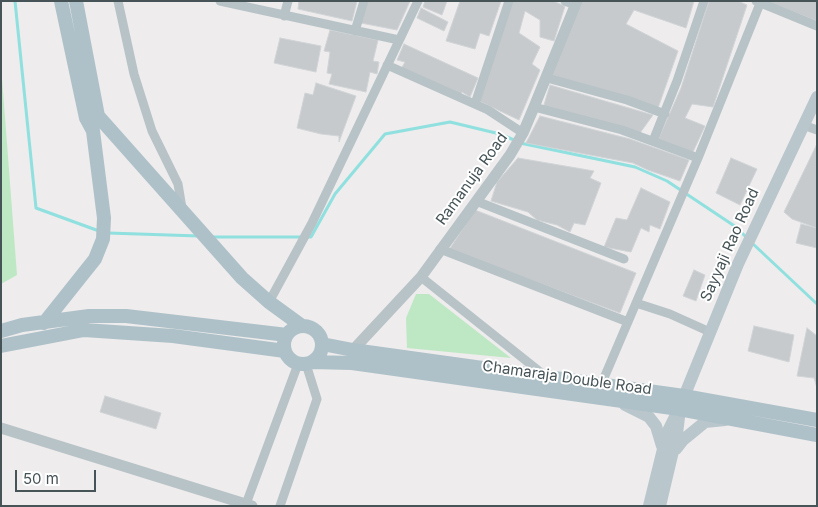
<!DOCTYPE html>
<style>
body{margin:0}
#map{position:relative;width:818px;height:507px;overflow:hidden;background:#eeecec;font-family:Inter,sans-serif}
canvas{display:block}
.frame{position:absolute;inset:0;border:2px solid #465357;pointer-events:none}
.scale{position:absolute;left:15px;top:470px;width:81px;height:22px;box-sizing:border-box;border:2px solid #465357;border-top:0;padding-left:6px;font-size:15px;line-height:18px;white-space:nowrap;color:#465357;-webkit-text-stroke:4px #fff;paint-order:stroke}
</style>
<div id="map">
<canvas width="818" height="507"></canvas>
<div class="frame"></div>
<div class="scale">50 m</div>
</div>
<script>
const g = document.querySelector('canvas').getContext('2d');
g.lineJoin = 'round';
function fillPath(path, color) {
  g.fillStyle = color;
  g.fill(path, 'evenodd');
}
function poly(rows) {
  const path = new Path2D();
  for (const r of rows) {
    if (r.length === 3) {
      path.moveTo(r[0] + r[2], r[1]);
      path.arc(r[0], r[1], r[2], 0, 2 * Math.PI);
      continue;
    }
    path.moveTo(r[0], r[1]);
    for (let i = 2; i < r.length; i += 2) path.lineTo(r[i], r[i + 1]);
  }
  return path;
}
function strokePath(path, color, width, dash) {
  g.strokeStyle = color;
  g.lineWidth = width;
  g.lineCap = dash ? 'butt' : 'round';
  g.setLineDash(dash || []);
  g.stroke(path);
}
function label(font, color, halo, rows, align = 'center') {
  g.font = font + ' Inter,sans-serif';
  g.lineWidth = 4;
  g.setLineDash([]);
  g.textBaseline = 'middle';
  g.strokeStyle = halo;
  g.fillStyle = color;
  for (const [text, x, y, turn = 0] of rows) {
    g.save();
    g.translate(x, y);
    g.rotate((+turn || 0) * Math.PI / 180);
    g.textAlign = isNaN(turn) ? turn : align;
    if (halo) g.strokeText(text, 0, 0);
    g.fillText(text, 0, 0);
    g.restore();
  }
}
const green = poly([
 [1,65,17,275,1,284],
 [416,294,429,294,511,358,407,348,406,318]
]);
const stream = poly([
 [15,1,36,208,99,231],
 [520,143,635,167,667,181,736,227,747,238],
 [108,233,199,236],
 [213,237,311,237,335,194,385,134,450,122,500,134,514,140],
 [752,243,817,304]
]);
const building = poly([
 [299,1,357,1,352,21,298,9,299,1],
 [368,1,410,1,397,30,361,23,368,1],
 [425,1,447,1,442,15,423,7,425,1],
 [460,1,501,1,489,36,480,33,475,49,446,41,460,1],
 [513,1,553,1,565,6,554,41,540,37,540,20,525,11,519,33,540,47,532,64,540,70,519,120,479,101,513,1],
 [582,1,694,1,686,28,634,10,626,24,678,51,658,108,552,76,582,1],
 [709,1,738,1,747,5,713,107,692,104,685,118,705,126,693,152,658,140,681,88,709,1],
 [763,1,817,1,817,21,791,11,763,1],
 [421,8,448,22,444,31,417,18,421,8],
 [330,30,378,40,373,61,379,62,377,74,370,72,366,92,329,84,332,74,327,73,330,52,324,51,330,30],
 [280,38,321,46,316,72,274,63,280,38],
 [404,44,478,78,470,97,462,92,461,95,401,69,405,62,397,60,404,44],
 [316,83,356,96,339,142,339,136,321,134,297,128,305,93,313,95,316,83],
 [550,85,653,115,640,133,543,108,550,85],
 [540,116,630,139,689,160,680,181,648,170,633,163,526,143,540,116],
 [817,144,817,228,792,219,784,212,817,144],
 [518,158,594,171,590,178,601,183,585,225,574,223,570,232,557,225,537,220,528,212,491,201,497,182,518,158],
 [731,158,757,169,740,205,716,193,731,158],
 [641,188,670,202,660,229,650,225,649,232,641,228,631,252,604,247,616,218,627,220,641,188],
 [475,210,636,273,620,313,449,250,475,210],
 [801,224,817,228,817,248,796,243,801,224],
 [694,270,705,275,696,301,683,296,694,270],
 [754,326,794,335,789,362,748,351,754,326],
 [807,328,817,336,817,388,814,378,797,376,807,328],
 [105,396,161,413,156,429,100,412,105,396]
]);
const minor = poly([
 [118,1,134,74,152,131,178,184,182,208],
 [220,1,399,40],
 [565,1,575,5],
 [756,1,817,26],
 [284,16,288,1],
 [355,31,364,1],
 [387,65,488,110,523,133],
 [547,78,627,100,665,114],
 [475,104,509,1],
 [534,107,622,130,698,158],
 [803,125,817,130],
 [653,141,677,81,704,1],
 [476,201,624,259],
 [440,249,628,322],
 [421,277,544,375],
 [269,302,312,223,418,1],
 [636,303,670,314,710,332],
 [601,385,698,158,761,1],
 [246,504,298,364],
 [280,506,317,399,306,364]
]);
const tertiary = poly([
 [353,350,421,277,510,155,523,133,534,107,577,1],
 [1,428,252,506]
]);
const secondary = poly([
 [625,405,649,417,656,426,662,446],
 [676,449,683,440,705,422,725,420],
 [649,506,667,433,679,409,738,264,817,97],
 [660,506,677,434,679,417]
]);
const primary = poly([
 [76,1,98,116,96,123],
 [86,118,98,116,242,278,269,302,302,326],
 [44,323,95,259,103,239,104,218,93,131,86,118,61,1],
 [303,345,19],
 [1,331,22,325,89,316,126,316,287,335],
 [322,344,353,350,684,396,817,420],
 [1,346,84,330,173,336,285,351],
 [312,362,352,363,679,409,817,435]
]);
const streetNames = [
 ["Ramanuja Road",472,179,-54],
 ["Sayyaji Rao Road",730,245,-66],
 ["Chamaraja Double Road",567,378,8]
];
fillPath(green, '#bee8c4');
strokePath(stream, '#8fe0df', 3);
fillPath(building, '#c6cacd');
strokePath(building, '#d0d4d7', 1);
strokePath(minor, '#b8c3c7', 9);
strokePath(tertiary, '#b8c3c7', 11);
strokePath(secondary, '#b9c6cc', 12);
strokePath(primary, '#aec1c8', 14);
label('15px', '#465357', '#fff', streetNames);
</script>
